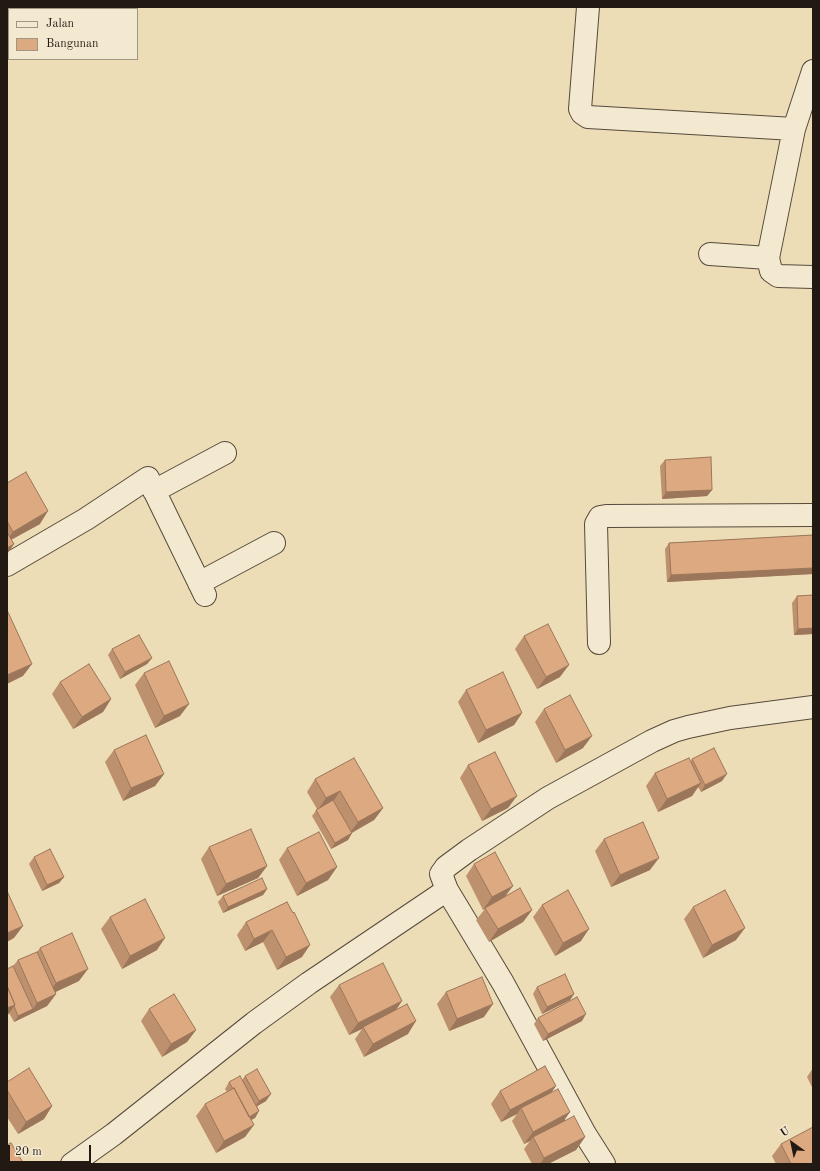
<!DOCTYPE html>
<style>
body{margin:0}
#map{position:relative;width:820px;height:1171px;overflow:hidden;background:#edddb6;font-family:"Old Standard TT",serif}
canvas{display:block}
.frame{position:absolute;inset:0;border:8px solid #231913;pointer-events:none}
.legend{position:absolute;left:8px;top:8px;width:130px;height:52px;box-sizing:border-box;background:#f3e9d0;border:1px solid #a09684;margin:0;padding:5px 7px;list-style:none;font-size:12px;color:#231913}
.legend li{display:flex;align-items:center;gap:8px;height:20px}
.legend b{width:20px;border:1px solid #a09684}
.north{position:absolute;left:772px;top:1123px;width:40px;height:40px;-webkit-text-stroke:3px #f3e9d0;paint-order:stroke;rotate:327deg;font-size:11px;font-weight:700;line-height:16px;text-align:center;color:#231913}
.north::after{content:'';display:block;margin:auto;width:14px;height:18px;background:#231913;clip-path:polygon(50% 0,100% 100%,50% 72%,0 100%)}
.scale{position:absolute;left:8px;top:1145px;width:83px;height:18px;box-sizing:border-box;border:2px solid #231913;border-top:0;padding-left:5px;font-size:12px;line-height:14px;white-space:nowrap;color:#231913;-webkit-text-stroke:3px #f3e9d0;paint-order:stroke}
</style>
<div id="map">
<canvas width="820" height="1171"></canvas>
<div class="frame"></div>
<ul class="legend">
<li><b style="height:5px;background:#f3e9d0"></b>Jalan</li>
<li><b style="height:11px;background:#dda980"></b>Bangunan</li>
</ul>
<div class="north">U</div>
<div class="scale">20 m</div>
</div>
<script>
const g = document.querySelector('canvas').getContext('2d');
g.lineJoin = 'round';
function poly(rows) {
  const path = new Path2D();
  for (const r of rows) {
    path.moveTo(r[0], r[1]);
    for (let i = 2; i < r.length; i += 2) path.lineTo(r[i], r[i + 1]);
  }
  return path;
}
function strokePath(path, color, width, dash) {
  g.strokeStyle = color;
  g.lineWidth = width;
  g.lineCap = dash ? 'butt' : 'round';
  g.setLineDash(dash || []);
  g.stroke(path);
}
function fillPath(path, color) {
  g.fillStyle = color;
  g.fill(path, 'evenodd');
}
const street = poly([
 [588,7,580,109,582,113,588,117,794,129,813,71],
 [794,129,768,258,771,271,778,276,813,277],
 [710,254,768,258],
 [154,491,225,453],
 [7,565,86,519,148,478,205,595],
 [199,583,274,543],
 [599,643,596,524,600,517,606,516,813,515],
 [447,890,503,983,585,1134,604,1164],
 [72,1164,114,1134,254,1023,309,983,447,890,441,874,446,867,469,850,548,798,652,741,674,731,688,727,730,718,813,707]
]);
const wall = poly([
 [665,460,712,490,707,496,662,499,660,466],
 [7,483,40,524,11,540,14,544,7,554],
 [813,535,813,574,667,582,665,549,669,543],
 [813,595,813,634,794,635,792,603,797,596],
 [524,636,560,677,537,689,515,649],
 [112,649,152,658,147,664,120,679,108,655],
 [144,673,180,716,155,728,135,685],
 [60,682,111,699,103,712,73,729,52,694],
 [466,690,522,713,514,725,478,743,458,702],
 [544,709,583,748,556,763,535,722],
 [114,750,164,774,155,786,123,801,105,762],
 [692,759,722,781,701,792,698,787,692,796,658,812,646,786,655,773,691,761],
 [468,765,508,808,482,821,460,778],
 [315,779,383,808,374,820,352,833,348,840,331,849,312,816,317,809,307,792],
 [604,839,650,870,611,887,595,851],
 [209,847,267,866,258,878,217,896,201,859],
 [287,848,337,867,328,880,297,896,279,860],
 [34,857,64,877,59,883,42,891,29,864],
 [474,864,506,896,532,910,523,922,489,942,476,920,485,909,483,910,466,876],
 [267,889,263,895,223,913,218,902,223,896],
 [287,902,302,957,277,970,263,942,245,951,237,935,246,922],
 [542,905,581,941,555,956,533,917],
 [693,907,736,940,703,958,684,919],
 [110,917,157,950,122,969,101,929],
 [40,948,79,981,55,992,56,994,47,1006,14,1022,9,1013,13,966,18,960,37,952],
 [339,985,402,1001,396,1010,408,1034,364,1057,355,1039,362,1029,349,1035,330,997],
 [537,987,574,994,570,1000,542,1014,533,994],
 [446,992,484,1017,449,1031,437,1004],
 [149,1009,196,1030,187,1042,162,1057,141,1021],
 [538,1018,582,1021,543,1041,534,1024],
 [813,1068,813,1089,807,1077],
 [245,1076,266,1101,257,1106,259,1111,255,1118,251,1120,245,1137,216,1153,196,1116,205,1104,227,1092,225,1089,229,1082,242,1080],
 [7,1082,52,1106,44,1119,18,1134,7,1117],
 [556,1086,551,1093,563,1121,585,1137,576,1150,548,1164,532,1164,524,1149,530,1141,524,1144,512,1121,517,1114,501,1122,491,1104,500,1091],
 [781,1144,813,1164,776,1164,772,1156]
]);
const shadedWall = poly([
 [712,490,707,496,662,499,666,492],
 [48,511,40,524,7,542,7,540,13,532],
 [14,544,7,554,7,548],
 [813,568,813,574,667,582,671,575],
 [813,628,813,634,794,635,798,629],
 [152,658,147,664,120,679,125,672],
 [32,664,23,676,7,684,7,675],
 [569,665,560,677,537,689,546,677],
 [111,699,103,712,73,729,82,717],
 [189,704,180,716,155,728,164,716],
 [522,713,514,725,478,743,486,730],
 [592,736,583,748,556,763,565,750],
 [164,774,155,786,123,801,131,788],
 [727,774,722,781,701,792,705,785],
 [701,783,692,796,658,812,667,799],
 [340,791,332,803,317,811,326,798],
 [517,796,508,808,482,821,491,809],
 [383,808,374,820,349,834,358,822],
 [352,833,348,840,331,849,335,843],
 [659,858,650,870,611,887,620,875],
 [267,866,258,878,217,896,226,884],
 [337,867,328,880,297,896,306,883],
 [64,877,59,883,42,891,47,885],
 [513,886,504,898,483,910,492,897],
 [267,889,263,895,223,913,228,907],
 [532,910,523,922,489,942,498,929],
 [23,926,14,938,7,942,7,933],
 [745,928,736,940,703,958,712,945],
 [589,929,581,941,555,956,563,943],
 [272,930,263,942,245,951,254,939],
 [165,938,157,950,122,969,130,956],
 [310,945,302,957,277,970,286,957],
 [88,969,79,981,47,996,56,983],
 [56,994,47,1006,14,1022,18,1016,33,1009,37,1003],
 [574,994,570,1000,542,1014,547,1007],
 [402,1001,393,1014,363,1027,362,1029,349,1035,358,1023],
 [493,1004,484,1017,449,1031,457,1019],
 [15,1005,7,1016,7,1008],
 [586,1014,582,1021,543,1041,548,1034],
 [416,1021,408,1034,364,1057,373,1044],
 [196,1030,187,1042,162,1057,171,1044],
 [556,1086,547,1098,521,1108,517,1114,501,1122,510,1110],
 [271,1094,266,1101,254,1108,259,1101],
 [52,1106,44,1119,18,1134,26,1122],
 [259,1111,255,1118,244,1124,249,1118],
 [570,1112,561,1125,533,1137,530,1141,524,1144,533,1132],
 [254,1125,245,1137,216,1153,224,1141],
 [585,1137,576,1150,548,1164,540,1164,544,1158]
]);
const building = poly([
 [711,457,712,490,666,492,665,460,711,457],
 [26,472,48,511,13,532,7,521,7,483,26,472],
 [7,532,14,544,7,548,7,532],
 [813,535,813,568,671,575,669,543,813,535],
 [813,595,813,628,798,629,797,596,813,595],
 [7,610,32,664,7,675,7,610],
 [548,624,569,665,546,677,524,636,548,624],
 [139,635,152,658,125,672,112,649,139,635],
 [169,661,189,704,164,716,144,673,169,661],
 [89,664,111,699,82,717,60,682,89,664],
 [503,672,522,713,486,730,466,690,503,672],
 [570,695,592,736,565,750,544,709,570,695],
 [146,735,164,774,131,788,114,750,146,735],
 [714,748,727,774,705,785,692,759,714,748],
 [495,752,517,796,491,809,468,765,495,752],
 [354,758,383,808,358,822,340,791,326,798,315,779,354,758],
 [689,758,701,783,667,799,655,773,689,758],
 [333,800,352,833,335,843,316,810,333,800],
 [643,822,659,858,620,875,604,839,643,822],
 [251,829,267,866,226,884,209,847,251,829],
 [319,832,337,867,306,883,287,848,319,832],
 [50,849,64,877,47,885,34,857,50,849],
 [495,852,513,886,492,897,474,864,495,852],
 [262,878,267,889,228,907,223,896,262,878],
 [520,888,532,910,498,929,485,908,520,888],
 [568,890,589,929,563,943,542,905,568,890],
 [725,890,745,928,712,945,693,907,725,890],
 [7,891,23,926,7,933,7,891],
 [145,899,165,938,130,956,110,917,145,899],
 [287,902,293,913,294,912,310,945,286,957,272,930,254,939,246,922,287,902],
 [72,933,88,969,56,983,40,948,72,933],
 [37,952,56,994,37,1003,18,960,37,952],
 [383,963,402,1001,358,1023,339,985,383,963],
 [13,966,33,1009,18,1016,14,1006,15,1005,7,986,7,969,13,966],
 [565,974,574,994,547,1007,537,987,565,974],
 [482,977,493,1004,457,1019,446,992,482,977],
 [7,986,15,1005,7,1008,7,986],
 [174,994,196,1030,171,1044,149,1009,174,994],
 [577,997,586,1014,548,1034,538,1018,577,997],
 [407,1004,416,1021,373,1044,363,1027,407,1004],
 [545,1066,556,1086,510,1110,500,1091,545,1066],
 [29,1068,52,1106,26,1122,7,1090,7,1082,29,1068],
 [257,1069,271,1094,259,1101,245,1076,257,1069],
 [240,1076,259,1111,249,1117,234,1088,233,1089,229,1082,240,1076],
 [234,1088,254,1125,224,1141,205,1104,234,1088],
 [558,1089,570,1112,533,1132,521,1108,558,1089],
 [574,1116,585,1137,544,1158,533,1137,574,1116],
 [813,1127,813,1164,791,1164,781,1144,813,1127],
 [11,1143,24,1164,7,1164,7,1145,11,1143]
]);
strokePath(street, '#564a3c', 24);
strokePath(street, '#f3e9d0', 22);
fillPath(wall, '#be916e');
fillPath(shadedWall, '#9b765a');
fillPath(building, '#dda980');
strokePath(building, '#9b765a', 1);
</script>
